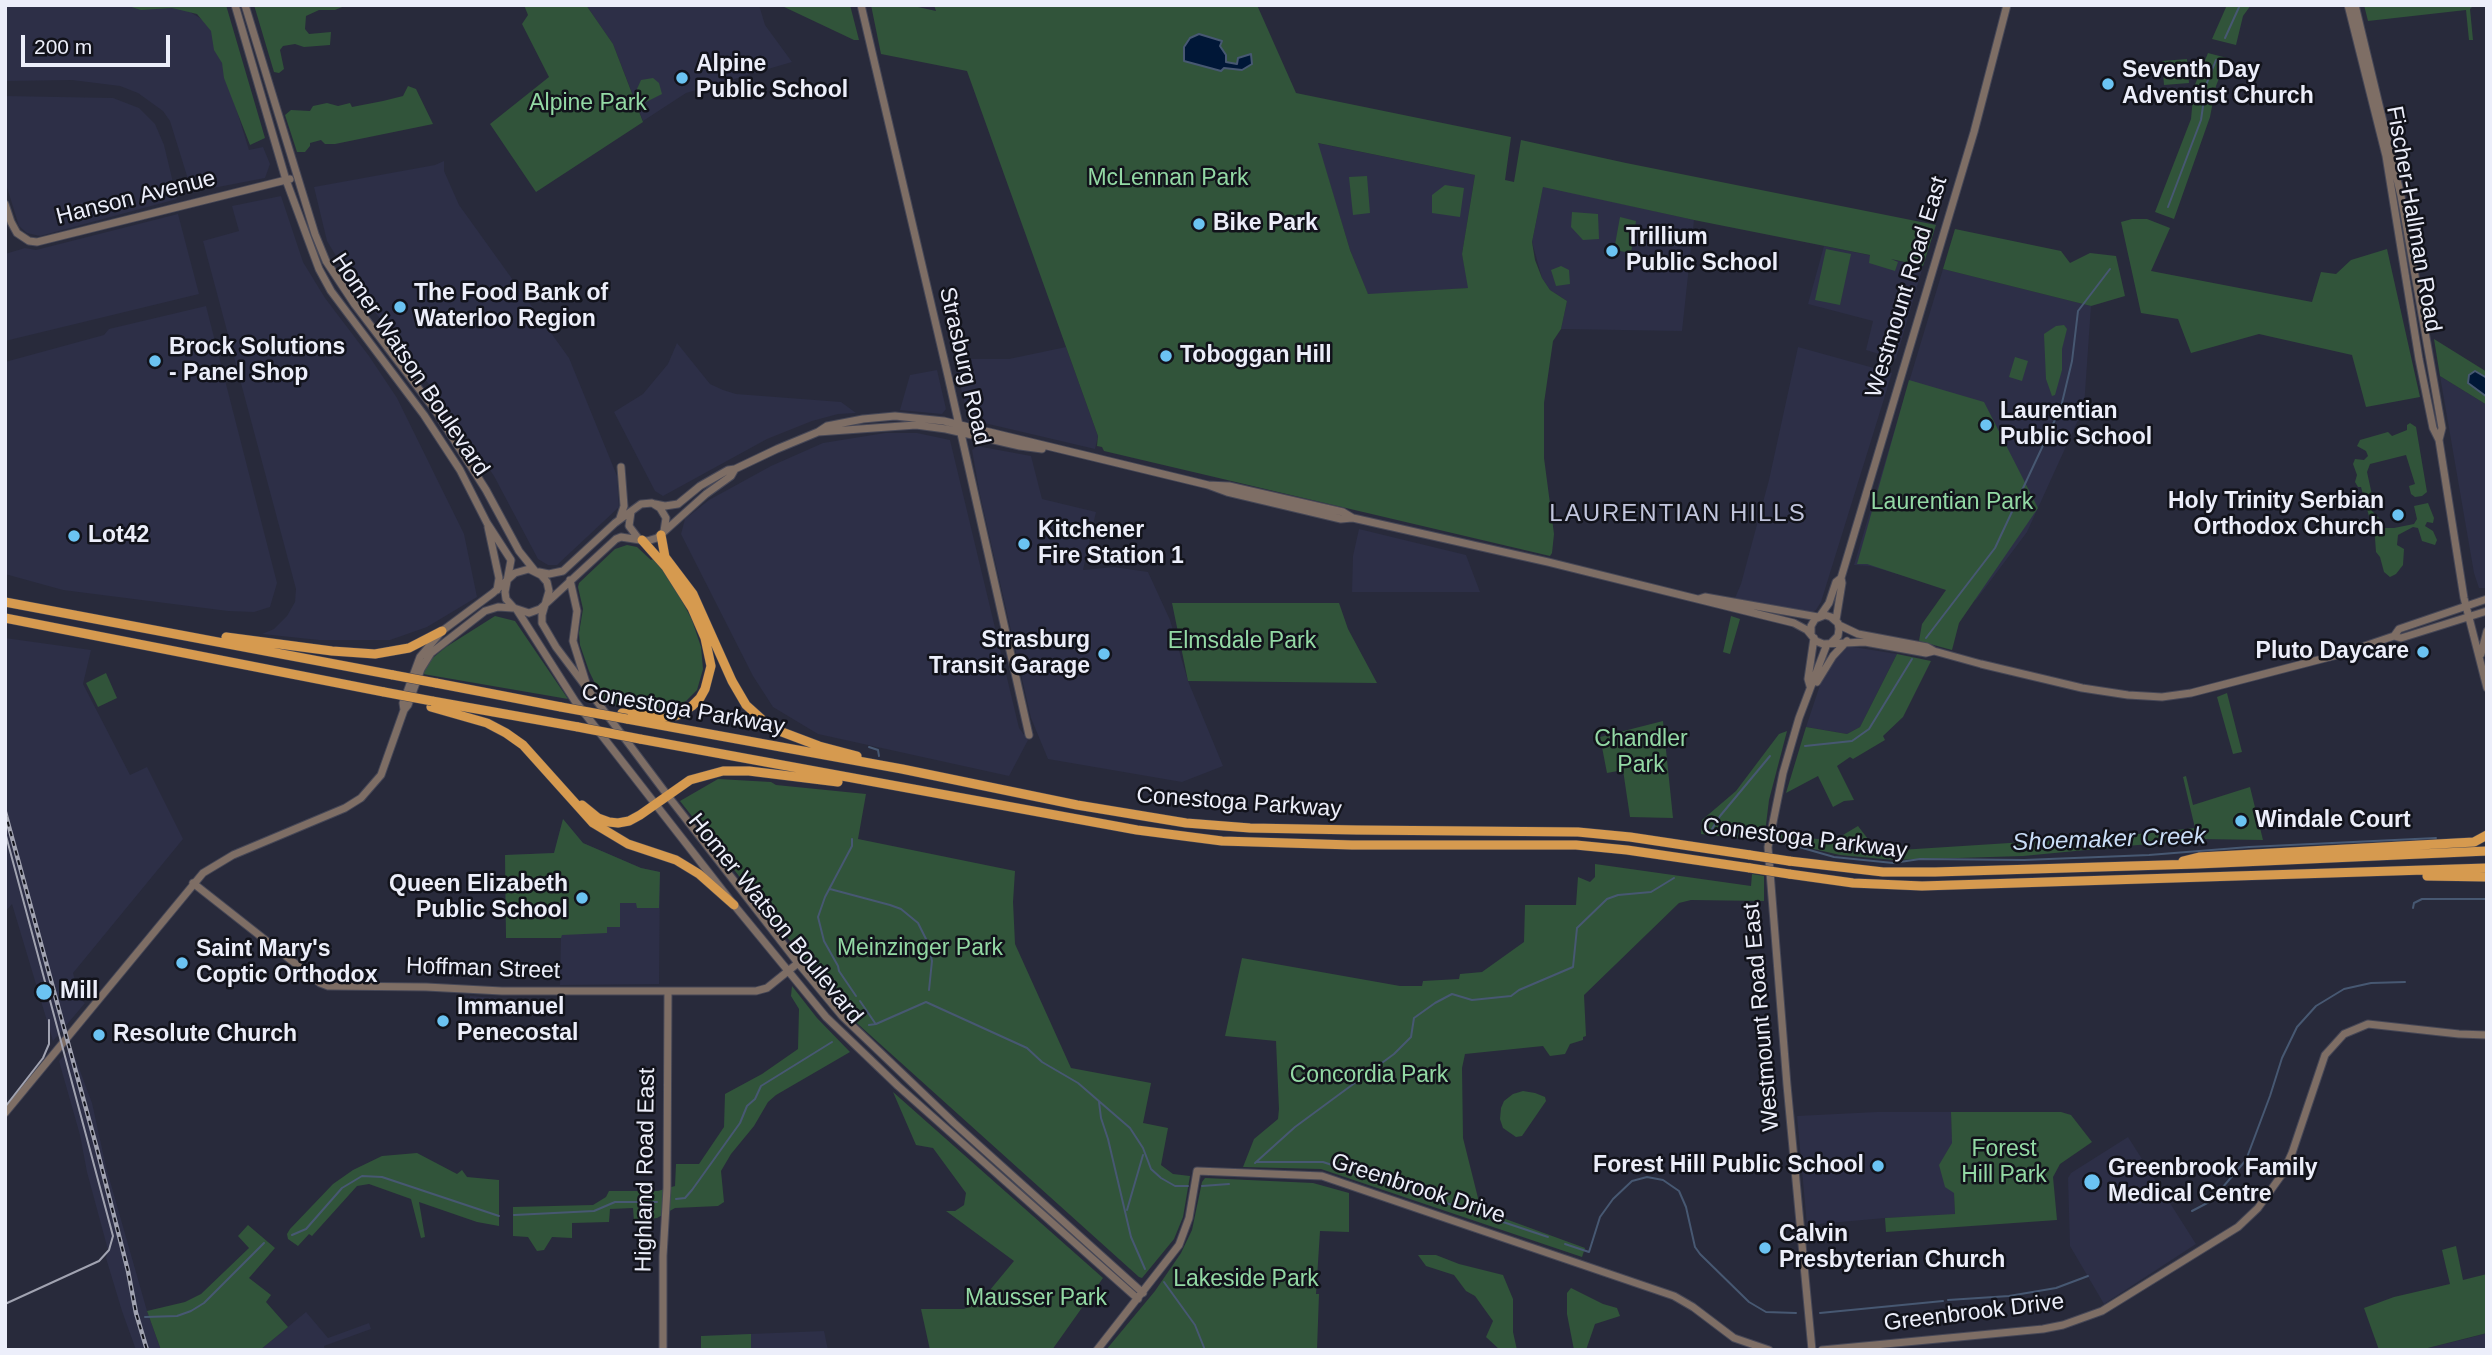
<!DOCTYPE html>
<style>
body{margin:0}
#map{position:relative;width:2492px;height:1355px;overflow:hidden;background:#282a3b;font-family:Helvetica,sans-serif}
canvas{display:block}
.frame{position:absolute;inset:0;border:7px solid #eceefa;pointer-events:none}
.scale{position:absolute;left:21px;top:35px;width:149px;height:32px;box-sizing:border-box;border:4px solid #eceefa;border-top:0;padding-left:9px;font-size:21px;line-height:24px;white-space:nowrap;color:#eceefa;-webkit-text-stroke:5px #12131b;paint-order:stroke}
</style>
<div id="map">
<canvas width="2492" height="1355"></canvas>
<div class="frame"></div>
<div class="scale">200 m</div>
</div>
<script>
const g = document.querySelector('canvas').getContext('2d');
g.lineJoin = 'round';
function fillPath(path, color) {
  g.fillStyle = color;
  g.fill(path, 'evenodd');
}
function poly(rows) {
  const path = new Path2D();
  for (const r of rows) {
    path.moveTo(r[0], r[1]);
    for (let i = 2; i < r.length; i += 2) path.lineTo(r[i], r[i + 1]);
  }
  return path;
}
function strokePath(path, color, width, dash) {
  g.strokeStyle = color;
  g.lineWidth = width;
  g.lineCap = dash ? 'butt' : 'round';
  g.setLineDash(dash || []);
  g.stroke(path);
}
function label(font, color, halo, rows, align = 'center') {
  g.font = font + ' Helvetica,sans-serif';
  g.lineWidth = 5;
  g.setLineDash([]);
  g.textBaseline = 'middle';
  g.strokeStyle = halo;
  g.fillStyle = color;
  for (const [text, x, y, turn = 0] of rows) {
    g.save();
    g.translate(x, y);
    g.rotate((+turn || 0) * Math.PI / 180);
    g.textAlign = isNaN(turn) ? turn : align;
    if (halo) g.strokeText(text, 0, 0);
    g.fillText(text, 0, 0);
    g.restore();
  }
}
const built = poly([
 [5,5,178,5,210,24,249,150,263,147,270,164,265,178,192,192,170,121,163,111,138,93,120,86,72,80,5,81],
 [586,5,759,5,765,25,792,62,686,93,643,121,613,44],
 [5,96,113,98,139,108,155,124,164,145,177,199,40,236,27,233,19,226,5,181],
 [1317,143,1475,175,1462,254,1469,288,1368,295,1350,250],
 [444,161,444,171,459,205,569,358,617,476,619,507,557,565,548,565,538,559,494,476,458,423,348,276,327,241,314,187,435,165],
 [1543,186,1694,220,1682,331,1561,329,1567,301,1550,290,1542,278,1532,242],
 [281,196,303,262,325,298,369,356,397,398,464,534,477,597,427,627,390,640,319,640,262,634,274,629,287,616,295,602,296,589,203,241,239,231,232,206],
 [178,214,199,294,5,341,5,254,25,248,36,250],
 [1824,246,1923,266,1896,359,1866,350,1873,321,1808,304],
 [1943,269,2091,306,2084,407,2027,532,1976,600,1935,585,1870,566,1854,565],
 [206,306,277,583,270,607,254,612,228,611,63,590,5,574,5,362,104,335,109,329],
 [677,343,710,384,723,390,736,394,841,402,856,413,838,414,812,421,767,439,663,496,655,491,614,412,643,394,668,364],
 [1066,347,1098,436,1095,449,980,422,970,418,967,413,954,359,1009,359],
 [1798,347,1892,373,1821,602,1816,610,1808,614,1735,598,1741,584,1769,480],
 [937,370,946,409,942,414,900,410,910,375],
 [2440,376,2487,405,2485,588,2479,588,2474,573],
 [885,433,917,433,950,440,1019,728,1028,740,1009,776,818,734,773,707,753,676,681,534,685,519,709,500,771,466,823,443],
 [977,446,1031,456,1042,499,1096,512,1083,570,1114,567,1148,572,1170,620,1188,681,1223,766,1182,782,1048,759,1031,718,980,495,972,450],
 [1359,529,1466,555,1480,592,1352,592,1353,556],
 [5,638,91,650,83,684,130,775,147,767,183,839,73,973,80,999,85,1003,53,1041,12,904,5,912],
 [1841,645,1897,654,1860,727,1847,734,1806,727,1828,661],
 [563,819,583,843,641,868,660,872,659,984,560,985,561,938,506,938,505,855,554,853],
 [470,996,495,998,495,1014,470,1013],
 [68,1051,73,1052,92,1103,106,1167,147,1311,161,1350,136,1350,122,1311,106,1258,108,1250,87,1172,80,1135,59,1061],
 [1877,1112,1951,1112,1955,1215,1885,1218,1807,1225,1797,1116],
 [2128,1137,2196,1244,2104,1304,2070,1246,2068,1178,2071,1173],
 [306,1312,328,1338,369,1323,371,1329,324,1346,325,1350,260,1350],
 [824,1331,828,1350,701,1350,701,1336],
 [2487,1333,2487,1350,2420,1350,2469,1338]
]);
const green = poly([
 [125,5,226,5,265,138,250,145,224,78,222,63,214,50,211,31,197,14,172,8,141,10],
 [254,5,347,5,335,10,319,10,306,16,305,29,309,34,331,32,330,45,304,47,295,44,283,46,280,50,284,69,279,73,274,72],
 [524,5,586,5,613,44,643,122,536,192,490,124,549,77,522,24,528,15],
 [780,5,850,5,859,40,854,40],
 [871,5,909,5,936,11,934,5,1257,5,1296,93,1511,137,1505,180,1514,182,1521,140,1626,163,1936,225,1923,266,1891,259,1898,262,1895,271,1869,263,1870,255,1694,220,1543,187,1532,242,1535,260,1542,278,1550,290,1567,301,1561,329,1553,341,1544,403,1544,458,1554,534,1552,553,1550,556,1104,451,1102,447,1097,446,1098,436,967,71,881,54],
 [1318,143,1475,175,1462,254,1468,288,1368,294,1350,250],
 [2227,5,2251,5,2243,16,2236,45,2212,39],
 [2364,5,2474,5,2470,9,2473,40,2469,40,2466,10,2368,21],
 [2208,53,2227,58,2216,86,2210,117,2174,219,2155,212,2191,119,2194,87],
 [2187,59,2189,83,2164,85,2162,61],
 [653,78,659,83,662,94,642,104,637,89,641,80],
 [408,86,416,89,433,124,335,144,325,144,321,140,310,143,310,146,305,152,297,152,285,115,291,110,310,111,313,106,327,103,338,106,350,103,352,107,383,101,403,96],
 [1367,176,1370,213,1353,215,1349,177],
 [1445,185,1464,188,1460,217,1432,213,1432,195],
 [1572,212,1598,214,1599,239,1583,240,1571,227],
 [1620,217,1636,221,1631,253,1614,250],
 [2132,219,2147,219,2170,228,2151,271,2312,302,2321,272,2336,274,2351,260,2387,249,2420,397,2366,407,2352,355,2259,334,2191,353,2178,319,2141,313,2121,222],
 [1955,229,2061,251,2070,263,2090,253,2116,256,2125,296,2091,306,1943,269],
 [1826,249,1851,254,1840,305,1815,300],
 [1561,266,1569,270,1570,284,1556,286,1551,270],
 [2064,325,2067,329,2062,349,2062,370,2055,395,2052,396,2046,379,2044,334,2056,326],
 [2434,339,2487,372,2487,405,2440,376],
 [2015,357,2028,361,2022,381,2009,377],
 [1909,380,1984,402,2038,508,1959,623,1952,650,1919,641,1922,624,1946,590,1867,564,1857,564],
 [2410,423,2416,427,2427,492,2422,496,2415,497,2411,494,2409,486,2415,484,2406,455,2370,464,2367,472,2372,495,2370,498,2372,511,2382,521,2384,528,2394,528,2414,524,2417,519,2414,506,2428,503,2434,518,2433,523,2427,522,2425,526,2433,531,2437,540,2435,545,2422,541,2418,528,2413,527,2398,535,2397,545,2404,549,2403,565,2396,574,2390,577,2384,572,2380,557,2376,552,2375,538,2361,487,2358,487,2355,482,2357,475,2353,464,2355,459,2364,460,2368,456,2366,451,2357,446,2360,440,2388,432,2392,436,2407,430,2407,425],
 [627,545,637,547,651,560,655,558,672,582,692,620,701,647,703,669,697,690,686,701,676,706,650,709,605,704,589,671,580,645,579,633,583,609,578,587,579,583,615,549],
 [1172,603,1339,603,1348,629,1377,683,1188,681],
 [495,616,515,621,568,699,423,674,429,661,446,647],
 [1731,616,1740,619,1730,654,1723,652],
 [1897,654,1931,661,1903,717,1883,736,1885,740,1853,759,1850,757,1837,766,1854,800,1844,801,1833,807,1818,776,1786,793,1806,727,1847,734,1860,727],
 [106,673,117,698,98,707,86,683],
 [2227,693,2242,752,2233,754,2217,697],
 [1663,721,1673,818,1630,817,1623,770,1607,773,1600,737],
 [1787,731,1769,800,1764,841,1701,834,1702,820,1736,791,1779,734],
 [2186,776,2193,805,2250,787,2263,840,2201,839,2023,856,1894,860,1840,855,1779,841,1779,834,1833,841,1858,826,1871,843,1900,850,2119,836,2195,828,2183,777],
 [718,779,771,782,776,785,866,794,858,839,1015,871,1013,902,1015,944,1071,1068,1151,1083,1143,1123,1168,1128,1161,1165,1173,1174,1190,1176,1183,1217,1174,1239,1142,1278,1139,1277,849,1016,680,801],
 [563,819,583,843,641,868,660,872,659,908,637,908,636,903,620,903,620,927,607,927,607,933,562,935,561,938,506,938,505,855,554,853],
 [1595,864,1751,886,1752,874,1764,876,1764,901,1691,900,1679,903,1584,995,1586,1036,1583,1037,1583,1040,1570,1044,1565,1054,1550,1056,1543,1046,1465,1054,1462,1068,1463,1138,1481,1210,1585,1248,1582,1257,1321,1169,1243,1167,1254,1139,1278,1119,1279,1109,1276,1041,1225,1036,1242,958,1400,986,1422,986,1423,981,1459,979,1460,974,1482,972,1524,942,1525,905,1576,905,1578,877,1590,882,1595,877],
 [792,986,817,1018,850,1052,776,1095,768,1102,754,1126,731,1154,721,1171,724,1202,718,1206,675,1208,657,1218,634,1221,633,1208,610,1209,609,1222,572,1223,572,1238,552,1237,544,1250,537,1251,528,1237,513,1236,513,1207,593,1205,606,1197,609,1191,658,1191,675,1186,676,1164,699,1164,724,1127,725,1094,762,1074,798,1049,799,1009,791,996],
 [1523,1091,1535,1093,1545,1097,1546,1101,1522,1136,1516,1137,1503,1128,1500,1119,1501,1108,1504,1101,1513,1094],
 [893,1092,1103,1278,1052,1350,930,1350,921,1309,964,1309,980,1302,1014,1261,946,1211,955,1211,964,1205,966,1193,933,1148,916,1145],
 [1951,1112,2061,1112,2071,1115,2092,1142,2060,1164,2053,1177,2057,1220,1886,1232,1885,1218,1955,1214,1954,1193,1945,1187,1939,1165,1952,1143],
 [417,1153,457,1174,462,1170,467,1177,499,1180,499,1226,477,1222,419,1202,425,1237,421,1238,411,1199,369,1184,357,1186,312,1236,309,1234,298,1246,288,1239,287,1234,290,1229,333,1184,353,1170,382,1156],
 [1205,1178,1313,1183,1349,1193,1349,1232,1320,1231,1316,1294,1319,1294,1317,1350,1106,1350,1155,1291,1181,1253,1192,1230,1202,1182],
 [248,1225,275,1248,249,1278,271,1295,266,1302,288,1327,260,1350,161,1350,147,1311,185,1302,201,1294,249,1248,238,1236],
 [2456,1246,2463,1280,2487,1274,2487,1333,2420,1350,2379,1350,2364,1308,2394,1297,2450,1284,2442,1250],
 [1418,1255,1436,1255,1459,1264,1503,1275,1513,1299,1513,1332,1517,1350,1500,1350,1486,1337,1493,1321,1475,1296,1466,1291,1454,1275,1426,1266],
 [1571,1288,1603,1304,1617,1308,1620,1316,1595,1324,1586,1350,1574,1350,1567,1314,1567,1293],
 [751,1334,751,1350,701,1350,701,1336]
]);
const water = poly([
 [1199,34,1222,41,1220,46,1226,55,1226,62,1237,64,1238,58,1251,54,1252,64,1242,70,1224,68,1221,71,1184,61,1184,47,1190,38,1199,34],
 [2475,371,2487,378,2487,397,2468,383,2469,375,2475,371]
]);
const stream = poly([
 [2225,38,2240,5],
 [2168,207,2201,120,2206,85,2216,60],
 [1926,638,1995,548,2061,407,2072,361,2078,311,2110,269],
 [1805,746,1852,741,1869,729,1912,659],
 [869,747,878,750,879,756],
 [1751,837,1712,829,1720,816,1770,756],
 [852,839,852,846,825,897,818,917,824,941,838,966,839,971,856,996],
 [1785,843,1834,857,1893,863,1920,859,2024,860,2149,855,2249,847,2436,838],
 [830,889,890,905,901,909,918,923,928,943,932,961,929,990],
 [2413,908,2414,903,2422,899,2487,899],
 [860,1001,875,1023],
 [869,1025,876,1024,926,1002,1027,1048,1042,1062,1078,1083,1130,1128,1143,1148,1151,1169,1161,1178,1175,1186,1188,1186],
 [1099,1102,1101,1118,1108,1139,1131,1237,1145,1269],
 [1256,1162,1323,1162,1548,1237],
 [1255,1163,1295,1127,1394,1054,1411,1037,1414,1018,1435,1003,1452,994,1472,1000,1511,996,1519,990,1573,967,1577,928,1607,899,1618,895,1651,892,1674,878],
 [1202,1186,1229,1184],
 [676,1199,685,1198,692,1190,740,1123,747,1106,755,1099,761,1086,832,1042],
 [1127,1210,1143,1155],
 [2192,1211,2211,1201,2246,1160,2270,1096,2282,1058,2297,1027,2316,1006,2344,989,2371,983,2405,982],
 [514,1215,594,1211,615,1202,657,1202],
 [292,1235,306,1229,342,1188,362,1176,382,1177,499,1216],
 [1565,1244,1589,1252,1600,1217,1613,1199,1632,1181,1647,1177,1663,1180,1679,1191,1686,1207,1695,1247,1700,1254,1749,1302,1766,1312,1796,1313],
 [1164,1282,1195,1325,1205,1350],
 [1948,1300,2009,1296,2056,1288,2088,1276],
 [1820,1313,1943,1301],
 [145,1317,177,1316,191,1311,204,1303,264,1243]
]);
const secondary = poly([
 [235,5,286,180,319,269,331,291,424,415,460,470,487,523,511,560,505,592,506,599,514,608,529,613,540,609,616,539,621,537,647,541,657,538,706,494,731,476,735,469],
 [245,5,315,234,326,261,355,305,435,410,486,490,519,551,535,571],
 [861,5,948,376,1029,735],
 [2348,5,2386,156,2419,359,2433,428,2439,440,2464,598,2487,688],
 [2355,5,2401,196,2442,428,2439,440],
 [5,204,11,222,17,233,29,241,37,242,290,179],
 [818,432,827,426,863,419,895,416,944,421,1208,485,1227,492,1341,519,1352,518],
 [1208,485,1229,486,1343,512,1353,518,1548,562,1794,623,1807,630,1816,641,1823,644,1865,642,1926,653,1934,651],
 [655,504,665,506,678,504,700,486,728,470,735,469,777,449,818,432,916,425,946,429,1020,446,1042,449],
 [631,512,629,526,638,538],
 [620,518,624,506,621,467],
 [488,527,499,578,497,590],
 [539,572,549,574,563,571,615,523,641,504,652,503,660,508,666,518,664,531],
 [570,580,577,611,573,641,588,689],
 [1699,599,1705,597,1818,617],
 [517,610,575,701,734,905,826,1017,898,1086,1138,1299],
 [1820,616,1829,603,1836,582,1841,578],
 [1836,620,1842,583,1841,578,1974,132,2007,5],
 [1839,625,1858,634,1927,647,1934,651,1981,664,2082,688,2128,695,2162,697,2191,693,2341,654,2394,636,2401,638,2487,611],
 [1811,633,1811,626,1815,619,1825,615,1831,617,1838,623,1839,629,1838,636,1832,642],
 [2394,636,2399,629,2487,599],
 [2481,654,2487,631],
 [1817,682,1833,656,1847,641],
 [1810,686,1808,679,1814,638],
 [404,710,403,703,420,657,442,631,493,593,515,573,529,569,541,575,547,582,549,591,542,615,542,623,556,647,668,796,798,963,842,1016,954,1123,1143,1293],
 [193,883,320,983,328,986,426,987,502,991,756,991,767,988,798,963],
 [5,1113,203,873,233,855,345,808,361,798,381,775,404,710,408,705,421,669,431,653,485,611,498,607,513,608],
 [663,1350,663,1256,667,1188,668,992],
 [1097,1350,1179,1245,1189,1218,1197,1171,1322,1176,1674,1296,1693,1307,1734,1338,1769,1350],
 [1812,1350,1787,1085,1768,847,1783,773,1799,718,1827,644],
 [1822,1350,2043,1329,2063,1325,2102,1311,2238,1227,2258,1208,2283,1173,2292,1153,2325,1055,2344,1034,2368,1024,2459,1034,2487,1035]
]);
const highway = poly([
 [661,535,665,557,693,594,732,681,746,705,766,723,782,732,819,746,857,756],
 [5,602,393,675],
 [5,618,384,692],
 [226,637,332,651,375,654,409,648,442,631],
 [436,683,561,707],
 [432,701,578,727],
 [431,707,487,723,506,733,523,745,593,823,628,844,676,860,699,874,734,905],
 [622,713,669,717,678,715,692,706,700,698,705,689,711,666,705,638,692,608,666,567,642,540],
 [627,719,902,769,1077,805,1186,823,1250,828,1357,830,1578,832,1630,837,1750,855],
 [640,739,1137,830,1222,841,1352,845,1576,845,1627,850,1750,868],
 [582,805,598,818,609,822,618,823,629,821,640,815,690,780,723,771,749,771,838,782],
 [1789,861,1883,872,1935,872,2197,864,2487,851],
 [2183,861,2199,857,2474,842,2487,835],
 [1789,874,1853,883,1922,886,2487,868],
 [2427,876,2487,877]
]);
const tram = poly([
 [5,832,113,1236,109,1250,99,1261,5,1304],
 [5,1107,43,1058,49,1044,49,1020]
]);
const rail = poly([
 [5,812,97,1149,128,1271,136,1313,147,1350]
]);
const highwayBridge = poly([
 [393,675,436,683],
 [384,692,432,701],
 [561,707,627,719],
 [578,727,640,739],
 [1750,855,1789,861],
 [1750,868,1789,874]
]);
const markers = [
 [682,78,7,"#6bc3f2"],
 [2108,84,7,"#6bc3f2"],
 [1199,224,7,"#6bc3f2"],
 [1612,251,7,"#6bc3f2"],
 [400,307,7,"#6bc3f2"],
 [1166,356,7,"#6bc3f2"],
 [155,361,7,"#6bc3f2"],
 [1986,425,7,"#6bc3f2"],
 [2398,515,7,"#6bc3f2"],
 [74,536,7,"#6bc3f2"],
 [1024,544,7,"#6bc3f2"],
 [2423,652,7,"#6bc3f2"],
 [1104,654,7,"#6bc3f2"],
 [2241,821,7,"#6bc3f2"],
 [582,898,7,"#6bc3f2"],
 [182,963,7,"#6bc3f2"],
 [44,992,9,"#6bc3f2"],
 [443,1021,7,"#6bc3f2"],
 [99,1035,7,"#6bc3f2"],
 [1878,1166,7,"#6bc3f2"],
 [2092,1182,9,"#6bc3f2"],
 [1765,1248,7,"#6bc3f2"]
];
const poiNames = [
 ["Alpine",696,65],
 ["Public School",696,91],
 ["Seventh Day",2122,71],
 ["Adventist Church",2122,97],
 ["Bike Park",1213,224],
 ["Trillium",1626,238],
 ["Public School",1626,264],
 ["The Food Bank of",414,294],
 ["Waterloo Region",414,320],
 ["Brock Solutions",169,348],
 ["- Panel Shop",169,374],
 ["Toboggan Hill",1180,356],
 ["Laurentian",2000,412],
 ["Public School",2000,438],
 ["Holy Trinity Serbian",2384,502,"right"],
 ["Orthodox Church",2384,528,"right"],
 ["Kitchener",1038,531],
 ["Fire Station 1",1038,557],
 ["Lot42",88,536],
 ["Strasburg",1090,641,"right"],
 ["Transit Garage",1090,667,"right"],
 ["Pluto Daycare",2409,652,"right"],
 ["Windale Court",2255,821],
 ["Queen Elizabeth",568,885,"right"],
 ["Public School",568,911,"right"],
 ["Saint Mary's",196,950],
 ["Coptic Orthodox",196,976],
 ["Mill",60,992],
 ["Immanuel",457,1008],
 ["Penecostal",457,1034],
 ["Resolute Church",113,1035],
 ["Forest Hill Public School",1864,1166,"right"],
 ["Greenbrook Family",2108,1169],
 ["Medical Centre",2108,1195],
 ["Calvin",1779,1235],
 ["Presbyterian Church",1779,1261]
];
const parkNames = [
 ["Alpine Park",588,104],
 ["McLennan Park",1168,179],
 ["Laurentian Park",1952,503],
 ["Elmsdale Park",1242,642],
 ["Chandler",1641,740],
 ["Park",1641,766],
 ["Meinzinger Park",920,949],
 ["Concordia Park",1369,1076],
 ["Forest",2004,1150],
 ["Hill Park",2004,1176],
 ["Lakeside Park",1246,1280],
 ["Mausser Park",1036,1299]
];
const streetNames = [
 ["Hanson Avenue",136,198,-14],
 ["Fischer-Hallman Road",2413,219,80],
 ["Westmount Road East",1907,287,-73],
 ["Homer Watson Boulevard",410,365,56],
 ["Strasburg Road",964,366,77],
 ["Conestoga Parkway",683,710,10],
 ["Conestoga Parkway",1239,803,4],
 ["Conestoga Parkway",1805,839,7],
 ["Homer Watson Boulevard",775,919,51],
 ["Hoffman Street",483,969,2],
 ["Westmount Road East",1762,1017,-95],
 ["Highland Road East",646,1170,-89],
 ["Greenbrook Drive",1418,1189,18],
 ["Greenbrook Drive",1974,1313,-7]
];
const neighbourhoodNames = [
 ["LAURENTIAN HILLS",1678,514]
];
const waterNames = [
 ["Shoemaker Creek",2109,840,-2]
];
fillPath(built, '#2d2f47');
fillPath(green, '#31543a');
fillPath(water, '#001737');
strokePath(water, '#475872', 2);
strokePath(stream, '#475872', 2);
strokePath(secondary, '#464756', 9);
strokePath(highway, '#464756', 10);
strokePath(secondary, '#7e6e65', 7);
strokePath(highway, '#d69a4f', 9);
strokePath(tram, '#a1a3b1', 2);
strokePath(rail, '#a1a3b1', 4.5);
strokePath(rail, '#12131b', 2, [5]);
strokePath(highwayBridge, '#464756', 10, []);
strokePath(highwayBridge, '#d69a4f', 9);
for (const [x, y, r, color] of markers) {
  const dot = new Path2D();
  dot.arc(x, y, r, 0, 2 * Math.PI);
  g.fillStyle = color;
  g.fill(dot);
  strokePath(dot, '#12131b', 2.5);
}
label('bold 23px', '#eceefa', '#12131b', poiNames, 'left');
label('23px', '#93d9a4', '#12131b', parkNames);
label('23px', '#eceefa', '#12131b', streetNames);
g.letterSpacing = '2px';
label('24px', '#c1c5dc', '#12131b', neighbourhoodNames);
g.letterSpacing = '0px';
label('italic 24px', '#cadef8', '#12131b', waterNames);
</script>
